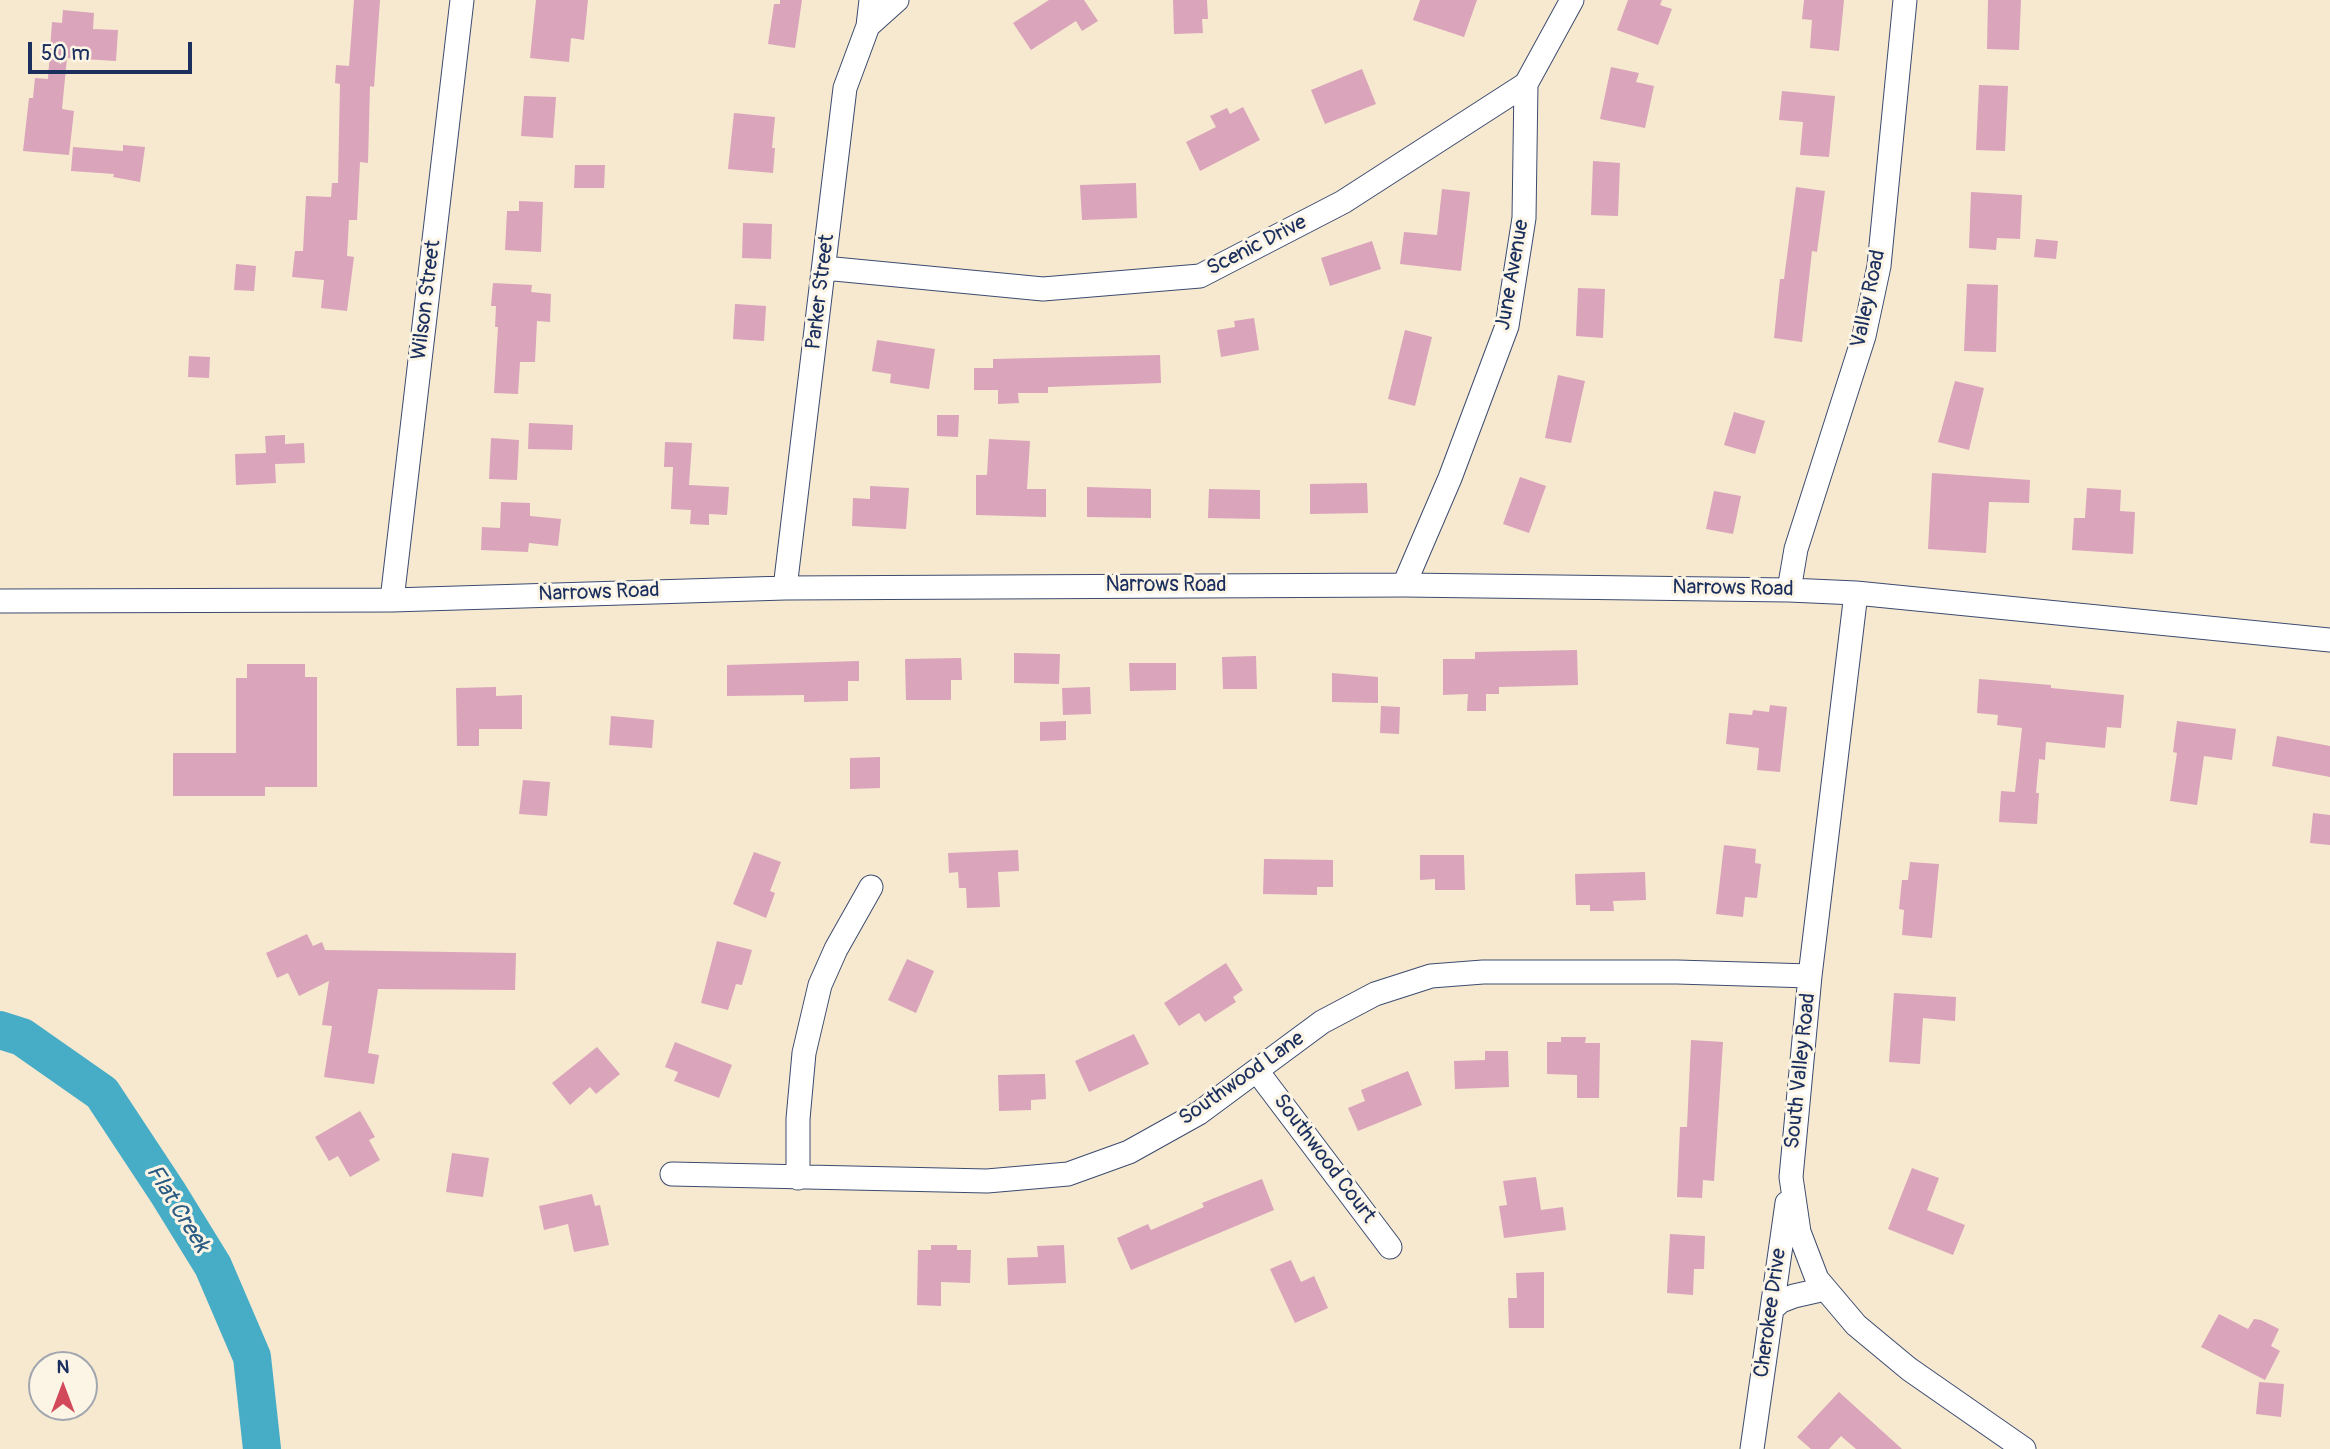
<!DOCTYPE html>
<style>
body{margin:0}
#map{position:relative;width:2330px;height:1449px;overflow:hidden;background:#f6e9d0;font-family:Pangolin,sans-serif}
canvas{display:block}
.north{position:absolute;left:28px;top:1351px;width:70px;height:70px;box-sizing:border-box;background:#fcf5e5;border:2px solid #a2a6af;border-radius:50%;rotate:0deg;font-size:19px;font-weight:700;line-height:28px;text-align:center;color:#1b2f5e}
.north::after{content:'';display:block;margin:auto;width:24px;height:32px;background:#d1495b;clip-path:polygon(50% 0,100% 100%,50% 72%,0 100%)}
.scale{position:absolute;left:28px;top:42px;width:164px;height:32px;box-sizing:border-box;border:4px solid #1b2f5e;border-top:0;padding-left:9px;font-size:21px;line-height:24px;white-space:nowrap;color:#1b2f5e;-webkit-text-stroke:5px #fcf5e5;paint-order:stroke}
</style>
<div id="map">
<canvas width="2330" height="1449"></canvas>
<div class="north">N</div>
<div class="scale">50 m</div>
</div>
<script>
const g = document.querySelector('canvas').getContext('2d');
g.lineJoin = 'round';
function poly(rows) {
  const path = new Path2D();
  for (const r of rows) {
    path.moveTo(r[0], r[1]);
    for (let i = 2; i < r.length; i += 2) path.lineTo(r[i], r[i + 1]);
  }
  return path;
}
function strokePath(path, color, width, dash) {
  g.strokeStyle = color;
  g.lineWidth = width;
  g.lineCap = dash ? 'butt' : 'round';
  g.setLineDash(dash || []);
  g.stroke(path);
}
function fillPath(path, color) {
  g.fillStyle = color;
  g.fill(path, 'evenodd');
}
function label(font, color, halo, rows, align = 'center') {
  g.font = font + ' Pangolin,sans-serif';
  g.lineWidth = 6;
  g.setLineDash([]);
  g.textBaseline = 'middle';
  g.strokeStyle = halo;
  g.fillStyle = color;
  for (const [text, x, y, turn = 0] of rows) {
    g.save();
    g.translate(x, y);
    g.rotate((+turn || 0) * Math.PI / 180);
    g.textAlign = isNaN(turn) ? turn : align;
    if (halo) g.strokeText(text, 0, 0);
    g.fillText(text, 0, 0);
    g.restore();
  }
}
const river = poly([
 [0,1030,22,1037,102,1093,168,1193,213,1266,252,1357,262,1449]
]);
const building = poly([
 [354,0,380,0,374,87,370,86,368,163,360,162,357,220,349,220,347,256,354,257,347,311,321,308,324,280,292,277,295,251,303,251,306,196,331,197,332,183,338,183,340,84,335,83,336,65,349,66],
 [536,0,588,0,584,40,571,38,569,62,530,58],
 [780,0,802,0,795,48,768,44,774,4,780,4],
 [1049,0,1084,0,1098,21,1082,31,1076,21,1031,50,1013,23],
 [1173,0,1207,0,1208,19,1202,19,1203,33,1174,34],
 [1420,0,1477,0,1464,37,1413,20],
 [1628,0,1662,0,1660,5,1672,9,1658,45,1617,30],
 [1804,0,1844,0,1839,51,1810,48,1812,20,1802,19],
 [1988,0,2021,0,2019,50,1987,49],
 [63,10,94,13,93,29,118,30,116,61,67,58,62,109,74,111,69,155,23,151,29,98,33,98,35,78,48,79,52,22,62,23],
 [1611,67,1639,73,1636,82,1654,86,1645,128,1600,119],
 [1362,69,1376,104,1325,124,1311,90],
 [1979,85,2008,86,2005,151,1976,150],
 [1782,91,1835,96,1829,157,1800,155,1803,122,1779,120],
 [524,96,556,97,553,138,521,136],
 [1243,107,1260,140,1200,171,1186,142,1216,127,1210,116,1227,108,1230,114],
 [734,113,775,117,772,148,775,148,773,173,728,169],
 [123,145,145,147,140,182,113,177,114,174,71,171,73,147,123,151],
 [1593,161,1620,163,1618,216,1591,215],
 [575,165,605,165,604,188,574,188],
 [1136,183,1137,218,1082,220,1080,185],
 [1796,187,1825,191,1817,252,1812,251,1802,342,1774,338,1780,279,1784,279],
 [1442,189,1470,192,1461,271,1400,264,1404,232,1437,235],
 [1971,192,2022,195,2020,239,1997,238,1996,250,1969,248],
 [519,201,543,202,541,252,505,250,507,211,519,211],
 [743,223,772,224,771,259,742,258],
 [2036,239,2058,241,2056,259,2034,257],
 [1372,241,1381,269,1330,286,1321,258],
 [236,264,256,266,254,291,234,290],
 [493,283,532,285,531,292,551,294,550,322,537,321,535,362,520,362,518,394,494,393,498,327,495,327,496,306,491,306],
 [1967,284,1998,285,1996,352,1964,351],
 [1578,288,1605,289,1603,338,1576,336],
 [735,304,766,306,764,341,733,339],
 [1254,318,1259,350,1221,357,1217,330,1235,327,1234,321],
 [1405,330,1432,337,1415,406,1388,399],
 [877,340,935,349,929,389,890,383,891,374,872,371],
 [1160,355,1161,383,1048,387,1048,393,1018,393,1019,403,998,404,998,390,974,390,974,368,993,368,993,359],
 [189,356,210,357,209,378,188,377],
 [1558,375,1585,381,1571,443,1545,438],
 [1955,381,1984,388,1969,450,1938,442],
 [1734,412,1765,421,1755,454,1724,445],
 [937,415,959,415,958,437,937,436],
 [529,423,573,425,572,450,528,449],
 [285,435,285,444,304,443,305,463,275,464,276,483,236,485,235,454,266,453,265,436],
 [491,438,519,440,517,480,489,479],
 [989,439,1030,441,1027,489,1046,489,1046,517,976,515,976,475,987,475],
 [665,442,692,443,689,485,729,487,727,515,709,514,709,525,690,524,691,510,671,509,673,467,664,467],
 [1932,473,2030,480,2029,503,1989,502,1986,553,1928,549],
 [1520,477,1546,486,1529,533,1503,524],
 [1367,483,1368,513,1310,514,1310,484],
 [870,486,909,488,906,529,852,526,853,498,870,499],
 [1087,487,1151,489,1151,518,1087,517],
 [2087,488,2121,490,2120,511,2135,512,2133,554,2072,550,2074,518,2085,518],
 [1209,489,1260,490,1260,519,1208,518],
 [1714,491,1741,496,1733,534,1706,529],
 [501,502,530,503,530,516,561,519,558,546,529,543,528,552,481,550,482,527,500,528],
 [1577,650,1578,685,1499,687,1499,694,1486,694,1486,711,1467,711,1468,694,1443,695,1443,659,1475,659,1475,652],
 [1014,653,1060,654,1059,684,1014,683],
 [1256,656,1257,689,1223,689,1222,657],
 [961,658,962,680,951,680,951,700,906,700,905,659],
 [859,661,859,681,848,681,848,701,804,702,804,695,727,696,727,665],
 [1129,663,1176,663,1176,690,1130,691],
 [247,664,305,664,305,677,317,677,317,787,265,787,265,796,173,796,173,753,236,753,236,678,247,678],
 [1332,673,1378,677,1378,703,1332,702],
 [1979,679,2051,685,2051,688,2124,695,2121,728,2107,727,2105,748,2046,742,2045,760,2039,759,2036,793,2039,793,2037,824,1999,822,2001,791,2015,792,2022,728,1997,725,1998,715,1977,713],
 [496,687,496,696,522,695,522,729,479,729,479,746,457,746,456,688],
 [1090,687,1091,714,1063,715,1062,688],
 [1770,705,1787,707,1780,772,1757,770,1759,748,1726,744,1729,713,1752,715,1753,710,1769,712],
 [1381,706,1400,707,1399,734,1380,733],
 [611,716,654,720,652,748,609,745],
 [1066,721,1066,740,1040,741,1040,722],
 [2177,721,2236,729,2232,760,2204,756,2197,805,2170,801,2177,753,2173,752],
 [2277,736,2330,746,2330,777,2272,766],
 [880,757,880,788,850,789,850,758],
 [523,780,550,782,547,816,519,814],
 [2313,813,2330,815,2330,845,2310,843],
 [1724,845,1756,849,1755,863,1761,864,1757,898,1745,897,1743,917,1716,914],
 [1018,850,1019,871,998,872,1000,907,967,908,966,888,959,888,958,872,949,873,948,853],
 [754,852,781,862,770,891,775,893,766,918,733,904],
 [1420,855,1464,855,1465,890,1435,890,1435,879,1420,880],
 [1264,859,1333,860,1333,887,1317,887,1317,895,1263,894],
 [1910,862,1939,864,1932,938,1902,935,1904,910,1899,909,1902,880,1908,880],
 [1645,872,1646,900,1613,901,1614,911,1590,911,1590,905,1576,905,1575,874],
 [307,934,313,946,322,942,325,950,516,953,515,990,378,989,368,1053,379,1055,374,1084,324,1077,332,1026,322,1025,329,981,299,996,288,973,277,978,266,953],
 [717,941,752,950,742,985,736,984,728,1010,701,1003],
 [907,959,934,971,916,1013,888,1000],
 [1226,963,1243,990,1233,997,1236,1002,1205,1022,1199,1013,1179,1026,1164,1003],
 [1894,993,1956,997,1955,1021,1923,1018,1920,1064,1889,1062],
 [1134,1034,1149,1064,1089,1092,1075,1061],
 [1561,1037,1586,1037,1585,1043,1600,1043,1599,1098,1577,1098,1577,1075,1547,1074,1547,1042,1561,1042],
 [1691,1040,1723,1042,1714,1181,1703,1180,1702,1198,1677,1197,1680,1127,1687,1127],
 [675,1042,732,1065,719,1098,674,1081,678,1072,665,1067],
 [597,1047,620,1074,596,1094,590,1087,570,1105,552,1083],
 [1485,1051,1508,1051,1509,1087,1455,1089,1454,1061,1485,1060],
 [1408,1071,1422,1105,1358,1131,1348,1108,1365,1101,1361,1090],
 [1045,1074,1046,1099,1031,1100,1031,1110,999,1111,998,1075],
 [360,1111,375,1137,369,1140,380,1160,350,1177,338,1156,329,1161,315,1137],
 [452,1153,489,1158,483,1197,446,1192],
 [1912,1168,1939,1178,1927,1210,1965,1225,1953,1255,1888,1229],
 [1536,1177,1541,1210,1563,1207,1566,1230,1504,1238,1499,1206,1507,1205,1503,1181],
 [1262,1179,1274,1210,1131,1270,1117,1238,1148,1224,1151,1230,1204,1207,1202,1203],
 [592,1194,595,1206,600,1205,609,1245,574,1252,568,1224,544,1230,539,1206],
 [1670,1234,1705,1236,1704,1269,1694,1269,1693,1295,1667,1293],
 [931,1245,957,1245,957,1250,971,1250,970,1283,941,1282,941,1306,917,1305,918,1250,931,1250],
 [1064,1245,1066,1283,1008,1285,1007,1258,1038,1257,1037,1246],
 [1291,1260,1301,1282,1314,1276,1328,1308,1295,1323,1270,1269],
 [1544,1272,1544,1328,1509,1328,1508,1298,1517,1298,1516,1273],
 [2219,1314,2248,1329,2254,1319,2261,1320,2279,1329,2271,1346,2280,1351,2265,1380,2201,1347],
 [2259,1382,2284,1384,2281,1417,2256,1414],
 [1839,1392,1902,1449,1856,1449,1841,1436,1829,1449,1811,1449,1797,1437]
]);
const street = poly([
 [868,26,897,0],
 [824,268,1043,289,1200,276,1343,202,1526,84],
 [1404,585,1450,478,1507,326,1524,218,1526,84,1572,0],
 [785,588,845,88,868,26,871,0],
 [1789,590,1796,549,1864,336,1879,266,1905,0],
 [1856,593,1810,976,1791,1177,1799,1232,1817,1279,1856,1325,1909,1369,2024,1449],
 [392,600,462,0],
 [0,601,392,600,785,588,1404,585,1789,590,1856,593,2330,640],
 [1257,1071,1390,1247],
 [672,1174,987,1181,1068,1174,1129,1152,1199,1113,1322,1022,1375,994,1431,976,1483,972,1677,972,1810,976],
 [798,1178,798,1119,804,1053,820,985,836,949,871,887],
 [1772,1309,1781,1301,1794,1296,1825,1289],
 [1752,1449,1787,1203]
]);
const streetNames = [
 ["Scenic Drive",1257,246,-27],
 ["June Avenue",1513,275,-80],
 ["Parker Street",821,292,-83],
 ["Valley Road",1869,299,-78],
 ["Wilson Street",427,300,-83],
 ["Narrows Road",1166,586],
 ["Narrows Road",1733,589,1],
 ["Narrows Road",599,593,-2],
 ["South Valley Road",1801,1071,-84],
 ["Southwood Lane",1242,1079,-35],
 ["Southwood Court",1324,1159,53],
 ["Cherokee Drive",1771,1313,-82]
];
const waterNames = [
 ["Flat Creek",177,1209,58]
];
strokePath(river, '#47adc7', 38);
fillPath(building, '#daa4ba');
strokePath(street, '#3c4b6f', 25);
strokePath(street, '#fff', 23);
label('21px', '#1b2f5e', '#fcf5e5', streetNames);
label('italic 23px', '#2a5b83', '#fcf5e5', waterNames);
</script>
